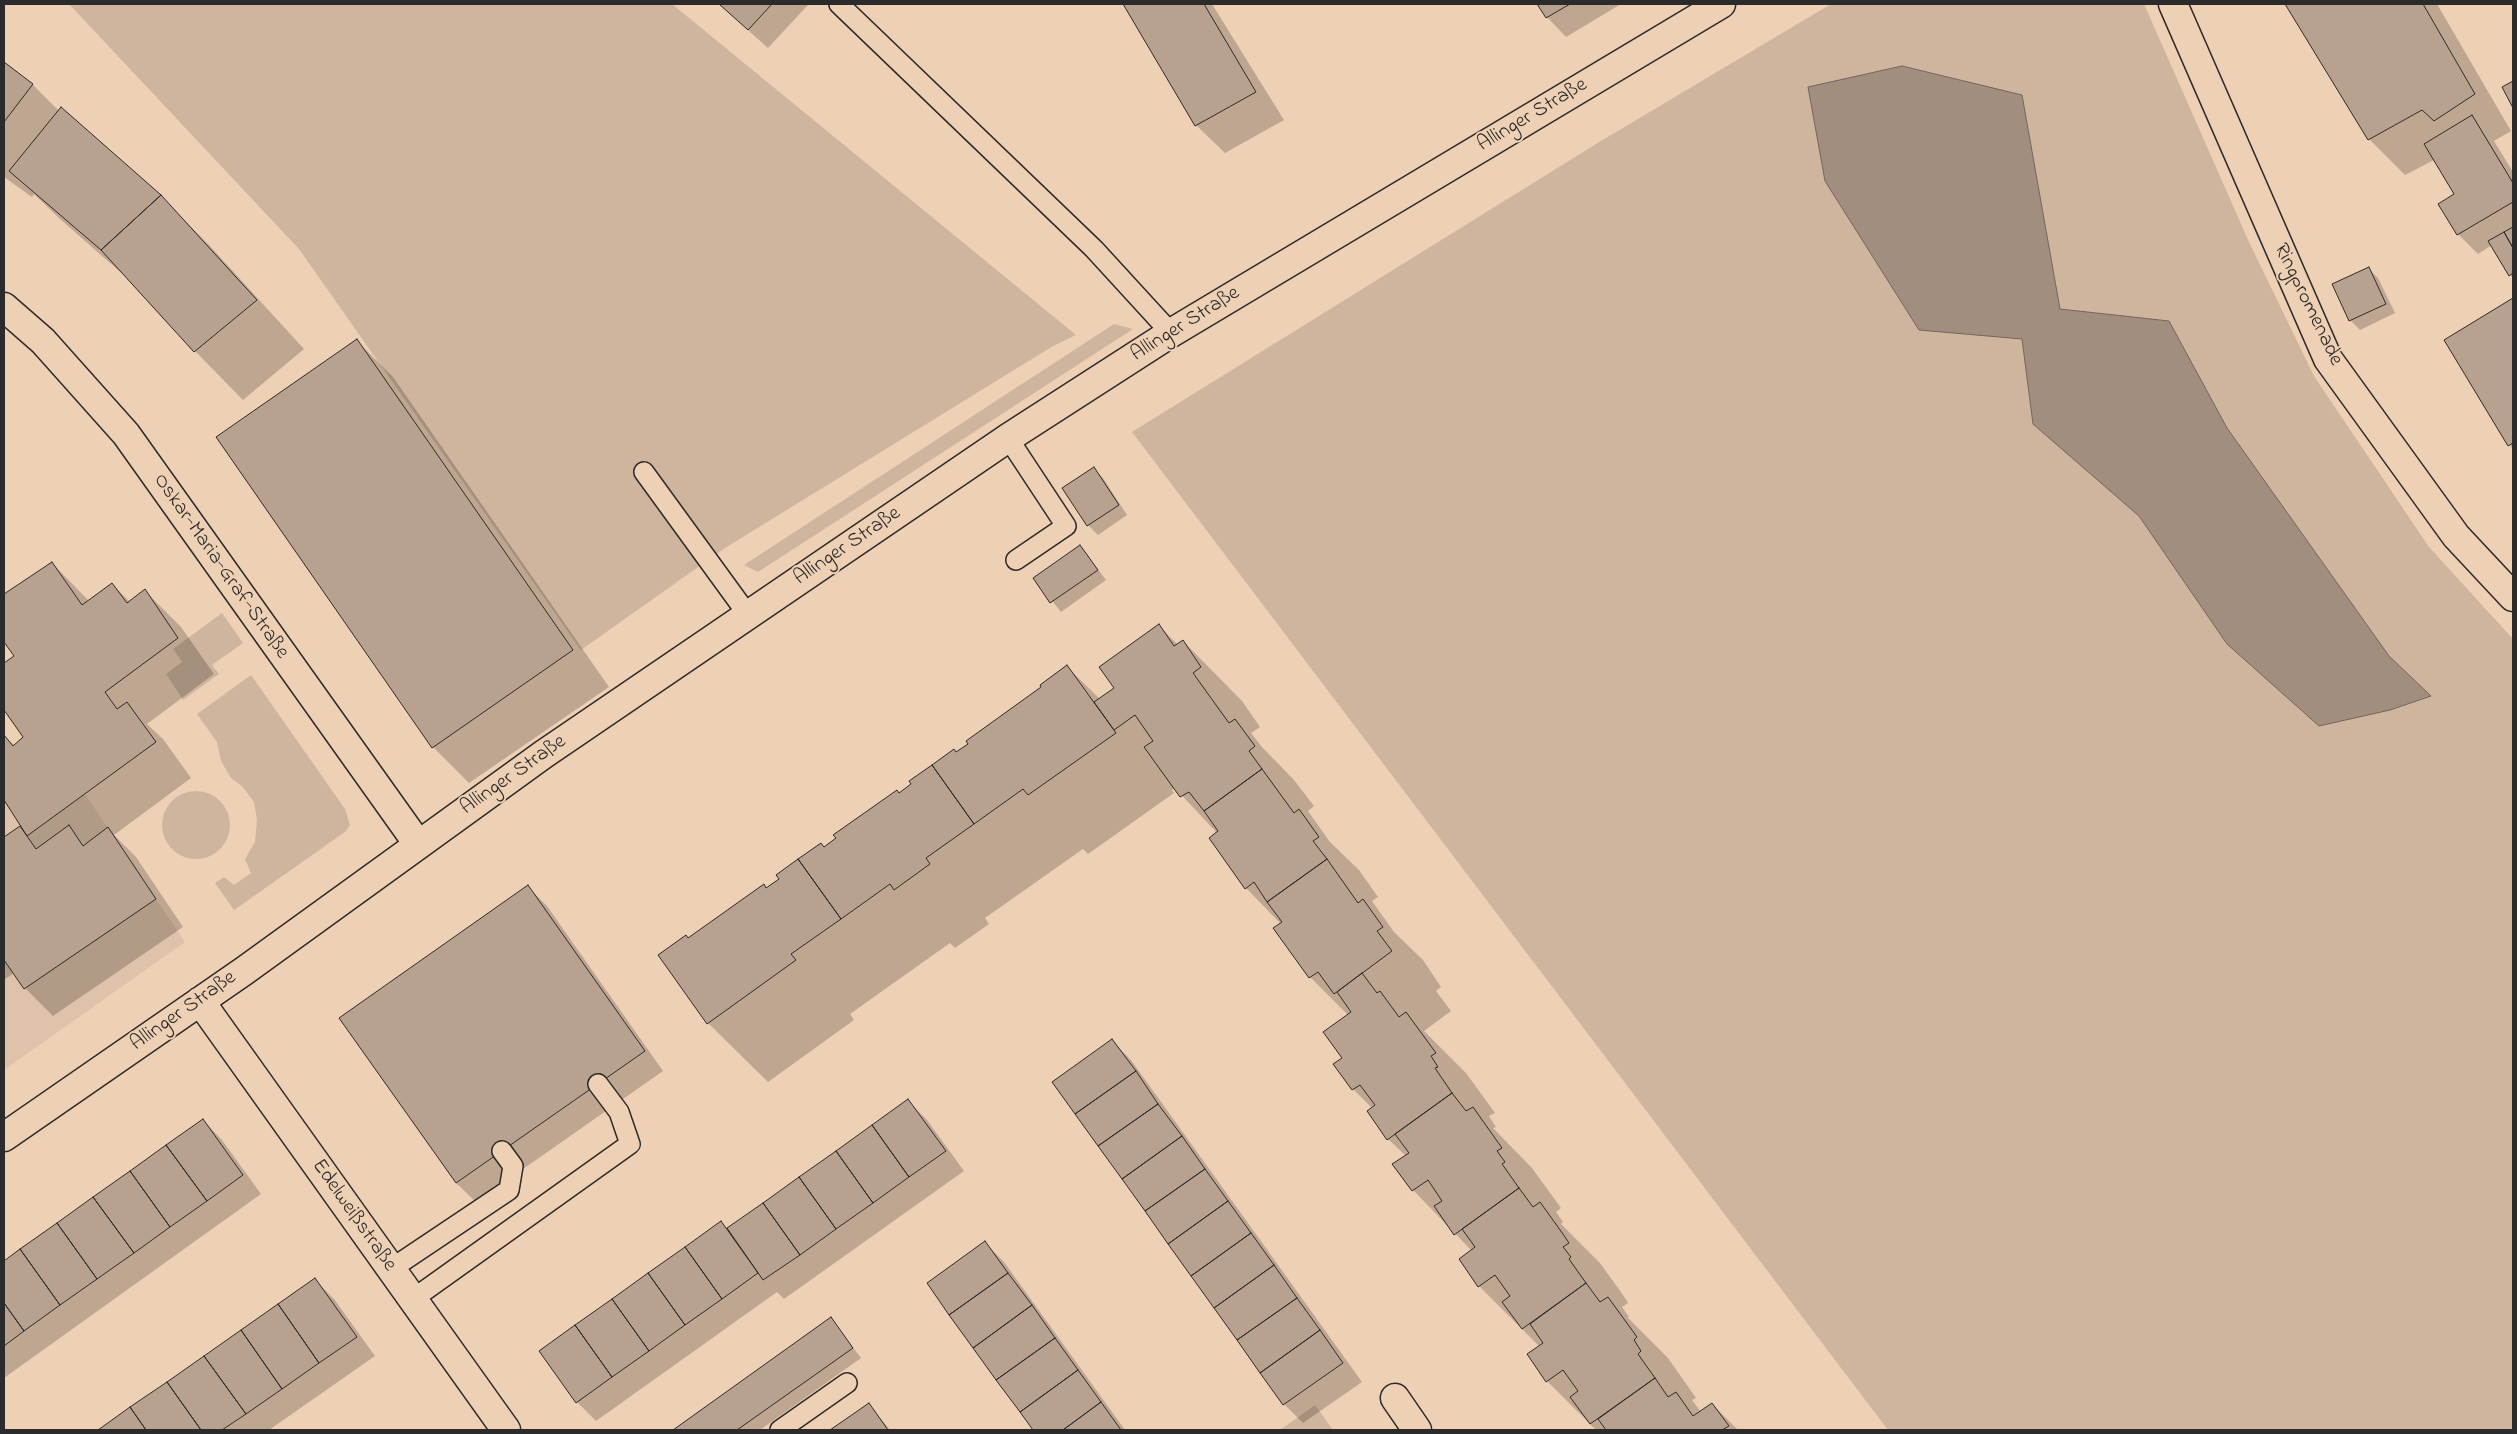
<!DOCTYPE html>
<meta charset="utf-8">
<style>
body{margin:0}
#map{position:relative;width:2517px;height:1434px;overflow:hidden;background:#eed0b4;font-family:"Indie Flower",sans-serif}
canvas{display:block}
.frame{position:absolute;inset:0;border:5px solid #2b2b2b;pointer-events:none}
</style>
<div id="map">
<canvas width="2517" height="1434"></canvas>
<div class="frame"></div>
</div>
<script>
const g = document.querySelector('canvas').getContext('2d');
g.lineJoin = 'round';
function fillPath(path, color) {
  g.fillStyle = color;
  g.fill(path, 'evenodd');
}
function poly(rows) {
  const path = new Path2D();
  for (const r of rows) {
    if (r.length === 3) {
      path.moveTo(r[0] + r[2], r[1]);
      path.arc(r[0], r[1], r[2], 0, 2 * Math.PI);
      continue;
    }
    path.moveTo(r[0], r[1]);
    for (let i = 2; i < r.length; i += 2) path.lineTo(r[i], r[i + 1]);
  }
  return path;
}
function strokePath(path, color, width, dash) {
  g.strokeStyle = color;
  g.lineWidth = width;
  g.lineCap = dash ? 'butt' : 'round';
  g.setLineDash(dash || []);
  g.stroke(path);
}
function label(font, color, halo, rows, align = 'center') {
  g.font = font + ' "Indie Flower",sans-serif';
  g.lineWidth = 4;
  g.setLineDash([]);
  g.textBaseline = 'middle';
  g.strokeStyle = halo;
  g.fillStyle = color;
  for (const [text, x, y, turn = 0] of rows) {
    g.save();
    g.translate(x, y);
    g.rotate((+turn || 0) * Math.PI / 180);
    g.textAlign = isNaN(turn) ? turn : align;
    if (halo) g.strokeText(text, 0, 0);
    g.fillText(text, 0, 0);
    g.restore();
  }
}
const built = poly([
 [85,794,185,942,4,1070,4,800,27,836]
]);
const green = poly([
 [69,4,672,4,1076,335,1053,346,725,548,581,650,299,249],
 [1831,4,2144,4,2249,242,2314,376,2429,547,2513,639,2513,1430,1888,1430,1132,432,1596,144],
 [1114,324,1133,329,758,572,744,565],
 [222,613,243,643,212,665,219,674,183,700,166,674,182,662,173,649],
 [251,675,345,809,350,825,345,832,234,910,215,883,224,877,234,885,251,873,245,859,255,842,257,820,254,802,242,786,231,778,221,761,217,742,197,714],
 [196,825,34],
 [1315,1405,1333,1430,1280,1430]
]);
const water = poly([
 [1902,66,2022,95,2060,309,2169,321,2227,428,2389,656,2431,696,2390,710,2319,726,2227,644,2139,516,2033,424,2022,339,1919,330,1825,181,1808,87,1902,66]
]);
const shadow = poly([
 [719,4,807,4,808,5,768,48],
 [1123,4,1212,4,1284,120,1225,153,1196,125],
 [1539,4,1621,4,1566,37,1547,17],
 [2287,4,2437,4,2511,131,2494,141,2513,172,2513,279,2492,245,2478,254,2458,234,2440,204,2456,194,2434,160,2405,175,2369,139],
 [4,64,32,84,59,111,160,196,209,245,304,349,243,400,195,351,134,284,60,219,34,194,32,197,4,177],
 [2369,269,2378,278,2395,313,2360,330,2350,320],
 [2513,300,2513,450,2446,341],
 [357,341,393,377,609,687,469,783,433,747],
 [1094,469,1103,478,1127,515,1098,535,1088,525,1064,488],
 [1080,546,1106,580,1061,612,1034,578],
 [52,563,89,601,112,584,130,602,145,591,181,627,214,674,147,724,163,739,191,778,114,835,136,857,183,927,53,1016,25,988,14,973,4,980,4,838,20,827,26,832,4,797,4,736,15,746,24,737,4,708,4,664,16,656,4,639,4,596],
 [1159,626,1178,645,1183,641,1242,701,1260,727,1251,733,1262,747,1294,780,1314,806,1308,811,1330,842,1359,870,1378,897,1372,901,1394,932,1423,960,1441,987,1436,991,1451,1011,1424,1031,1466,1073,1495,1113,1489,1116,1496,1127,1493,1128,1532,1168,1561,1208,1556,1212,1563,1222,1561,1224,1600,1263,1623,1295,1628,1303,1622,1307,1629,1317,1628,1318,1668,1358,1696,1398,1692,1400,1701,1412,1712,1404,1738,1430,1596,1430,1547,1381,1529,1355,1540,1347,1479,1286,1472,1251,1413,1190,1406,1156,1388,1139,1373,1109,1353,1089,1343,1058,1348,1015,1310,977,1275,929,1281,924,1246,888,1217,833,1175,788,1172,790,1174,793,1088,854,1083,849,985,918,989,924,955,948,950,943,850,1014,854,1020,768,1082,708,1023,689,939,767,889,957,754,1067,667,1100,699,1116,688],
 [528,887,547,906,663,1071,476,1202,456,1183],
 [1112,1041,1131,1060,1362,1382,1303,1423,1284,1404,1054,1082],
 [908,1101,927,1120,964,1171,784,1299,777,1292,596,1421,577,1402,721,1222,728,1229],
 [203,1120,222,1140,261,1194,4,1378,4,1262],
 [985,1243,1004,1262,1125,1430,1034,1430,928,1283],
 [315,1280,334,1299,375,1356,269,1430,100,1430],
 [831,1319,861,1358,760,1430,675,1430],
 [869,1404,890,1430,832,1430]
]);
const building = poly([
 [719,4,772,4,748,30,719,4],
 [1123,4,1204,4,1256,92,1195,126,1123,4],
 [1537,4,1570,4,1546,18,1537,4],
 [2285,4,2423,4,2475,94,2434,121,2422,110,2368,140,2285,4],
 [4,62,33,84,4,122,4,62],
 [2513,81,2513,108,2502,87,2513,81],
 [61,107,161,195,101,250,9,171,61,107],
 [2472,115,2513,183,2513,202,2457,235,2438,204,2454,194,2424,144,2472,115],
 [161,195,257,300,194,352,101,250,161,195],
 [2513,227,2513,248,2504,232,2513,227],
 [2504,232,2513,248,2513,273,2509,276,2488,241,2504,232],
 [2369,267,2386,304,2349,321,2332,284,2369,267],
 [2513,298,2513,443,2508,446,2444,340,2513,298],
 [357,339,573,650,432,748,216,437,357,339],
 [1094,467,1119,505,1087,526,1062,488,1094,467],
 [1080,545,1098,570,1050,603,1033,578,1080,545],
 [52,562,82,605,112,583,127,603,145,589,178,638,105,692,117,709,127,702,156,742,27,836,4,800,4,735,13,746,23,737,4,710,4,663,14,656,4,642,4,594,52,562],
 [1159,624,1174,646,1183,640,1201,667,1193,673,1229,723,1235,719,1255,746,1249,751,1262,769,1204,811,1189,792,1180,797,1144,747,1153,741,1135,715,1114,730,1094,702,1114,688,1099,667,1159,624],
 [1067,665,1116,733,1028,795,1023,789,974,824,932,765,954,749,956,752,968,744,966,741,1041,687,1040,685,1067,665],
 [932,765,974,824,926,858,930,864,894,890,890,884,841,919,798,859,821,843,824,847,836,838,833,835,897,790,899,793,911,784,909,781,932,765],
 [1262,769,1294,813,1299,809,1319,837,1313,841,1327,859,1267,902,1254,882,1245,889,1209,838,1218,831,1204,811,1262,769],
 [69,825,83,846,108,827,156,899,24,989,4,960,4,837,20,826,36,849,69,825],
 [798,859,841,919,791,954,796,960,707,1024,658,955,686,935,688,938,764,884,766,888,779,879,776,875,798,859],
 [1327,859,1358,903,1363,899,1383,927,1377,931,1392,951,1334,994,1318,972,1309,978,1273,928,1282,922,1267,902,1327,859],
 [528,885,645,1051,456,1183,339,1018,528,885],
 [1362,973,1377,993,1380,991,1399,1017,1406,1012,1436,1053,1431,1056,1438,1067,1435,1068,1452,1093,1387,1140,1367,1111,1375,1105,1360,1085,1352,1090,1333,1064,1342,1058,1323,1032,1351,1012,1337,992,1362,973],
 [1112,1039,1136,1071,1075,1114,1052,1082,1112,1039],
 [1136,1071,1158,1104,1098,1146,1075,1114,1136,1071],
 [1452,1093,1466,1111,1473,1107,1502,1148,1497,1151,1505,1162,1502,1164,1519,1188,1454,1235,1434,1206,1442,1201,1428,1180,1412,1191,1392,1164,1409,1153,1395,1134,1452,1093],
 [908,1099,946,1151,909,1177,872,1125,908,1099],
 [1158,1104,1182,1136,1122,1179,1098,1146,1158,1104],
 [203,1119,243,1175,207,1201,166,1145,203,1119],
 [872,1125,909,1177,873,1203,836,1151,872,1125],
 [1182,1136,1205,1169,1145,1211,1122,1179,1182,1136],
 [166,1145,207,1201,170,1227,130,1171,166,1145],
 [836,1151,873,1203,836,1229,799,1177,836,1151],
 [1205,1169,1228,1201,1168,1244,1145,1211,1205,1169],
 [130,1171,170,1227,134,1253,93,1197,130,1171],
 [799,1177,836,1229,800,1255,763,1203,799,1177],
 [1519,1188,1533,1207,1540,1202,1563,1234,1569,1243,1563,1247,1571,1257,1569,1259,1586,1283,1522,1329,1502,1302,1510,1296,1495,1275,1478,1287,1459,1259,1475,1247,1462,1229,1519,1188],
 [93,1197,134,1253,97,1279,57,1223,93,1197],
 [1228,1201,1251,1233,1191,1276,1168,1244,1228,1201],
 [763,1203,800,1255,763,1280,727,1228,763,1203],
 [721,1221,758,1273,722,1299,685,1247,721,1221],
 [57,1223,97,1279,60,1305,20,1249,57,1223],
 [1251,1233,1274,1265,1214,1308,1191,1276,1251,1233],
 [985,1241,1008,1273,949,1315,927,1283,985,1241],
 [685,1247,722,1299,685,1325,648,1273,685,1247],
 [20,1249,60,1305,24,1331,4,1303,4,1261,20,1249],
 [1274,1265,1297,1298,1237,1340,1214,1308,1274,1265],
 [648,1273,685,1325,649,1351,612,1299,648,1273],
 [1008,1273,1032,1305,973,1348,949,1315,1008,1273],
 [315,1278,357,1337,319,1363,278,1304,315,1278],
 [1586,1283,1600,1302,1608,1297,1637,1337,1634,1340,1641,1351,1638,1354,1655,1378,1590,1424,1570,1397,1578,1391,1563,1370,1546,1382,1527,1354,1543,1343,1530,1324,1586,1283],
 [1297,1298,1320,1330,1260,1373,1237,1340,1297,1298],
 [612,1299,649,1351,612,1377,575,1325,612,1299],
 [4,1303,24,1331,4,1346,4,1303],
 [278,1304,319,1363,282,1389,241,1330,278,1304],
 [1032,1305,1055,1338,996,1380,973,1348,1032,1305],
 [831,1317,853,1348,737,1430,673,1430,831,1317],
 [575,1325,612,1377,576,1403,539,1351,575,1325],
 [241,1330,282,1389,246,1414,204,1356,241,1330],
 [1320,1330,1343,1363,1283,1405,1260,1373,1320,1330],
 [1055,1338,1078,1370,1020,1412,996,1380,1055,1338],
 [204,1356,246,1414,222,1430,201,1430,167,1382,204,1356],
 [1078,1370,1101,1402,1063,1430,1033,1430,1020,1412,1078,1370],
 [1655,1378,1668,1397,1676,1392,1693,1416,1712,1403,1729,1426,1722,1430,1606,1430,1598,1419,1655,1378],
 [167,1382,201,1430,146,1430,130,1407,167,1382],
 [1101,1402,1121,1430,1063,1430,1101,1402],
 [869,1403,888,1430,830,1430,869,1403],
 [130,1407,146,1430,98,1430,130,1407]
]);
const lane = poly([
 [839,4,1094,249,1171,333],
 [1008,438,1066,526,1016,560],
 [644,472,748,615],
 [391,1269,509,1190,513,1166,502,1151],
 [413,1299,630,1144,619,1112,598,1084],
 [780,1430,847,1383]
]);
const street = poly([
 [2173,4,2328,359,2456,536,2513,597],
 [4,307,43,341,126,434,418,844],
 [200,1001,506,1430],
 [4,1137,244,971,544,754,1008,438,1171,333,1721,4],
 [1395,1398,1417,1430]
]);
const streetNames = [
 ["Allinger Straße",1533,116,-31],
 ["Ringpromenade",2307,305,64],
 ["Allinger Straße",1186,325,-32],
 ["Allinger Straße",848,547,-34],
 ["Oskar-Maria-Graf-Straße",220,567,55],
 ["Allinger Straße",514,776,-35],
 ["Allinger Straße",184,1012,-35],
 ["Edelweißstraße",353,1216,55]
];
fillPath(built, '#dec2a9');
fillPath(green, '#cfb59e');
fillPath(water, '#a28e7e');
strokePath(water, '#72665d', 1);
fillPath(shadow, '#0003');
fillPath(building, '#b8a28f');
strokePath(building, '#2b2b2b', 1);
strokePath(lane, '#2b2b2b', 22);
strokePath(street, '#2b2b2b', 31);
strokePath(lane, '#eed0b4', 19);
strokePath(street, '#eed0b4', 28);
label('21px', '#2b2b2b', '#eed0b4', streetNames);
</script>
